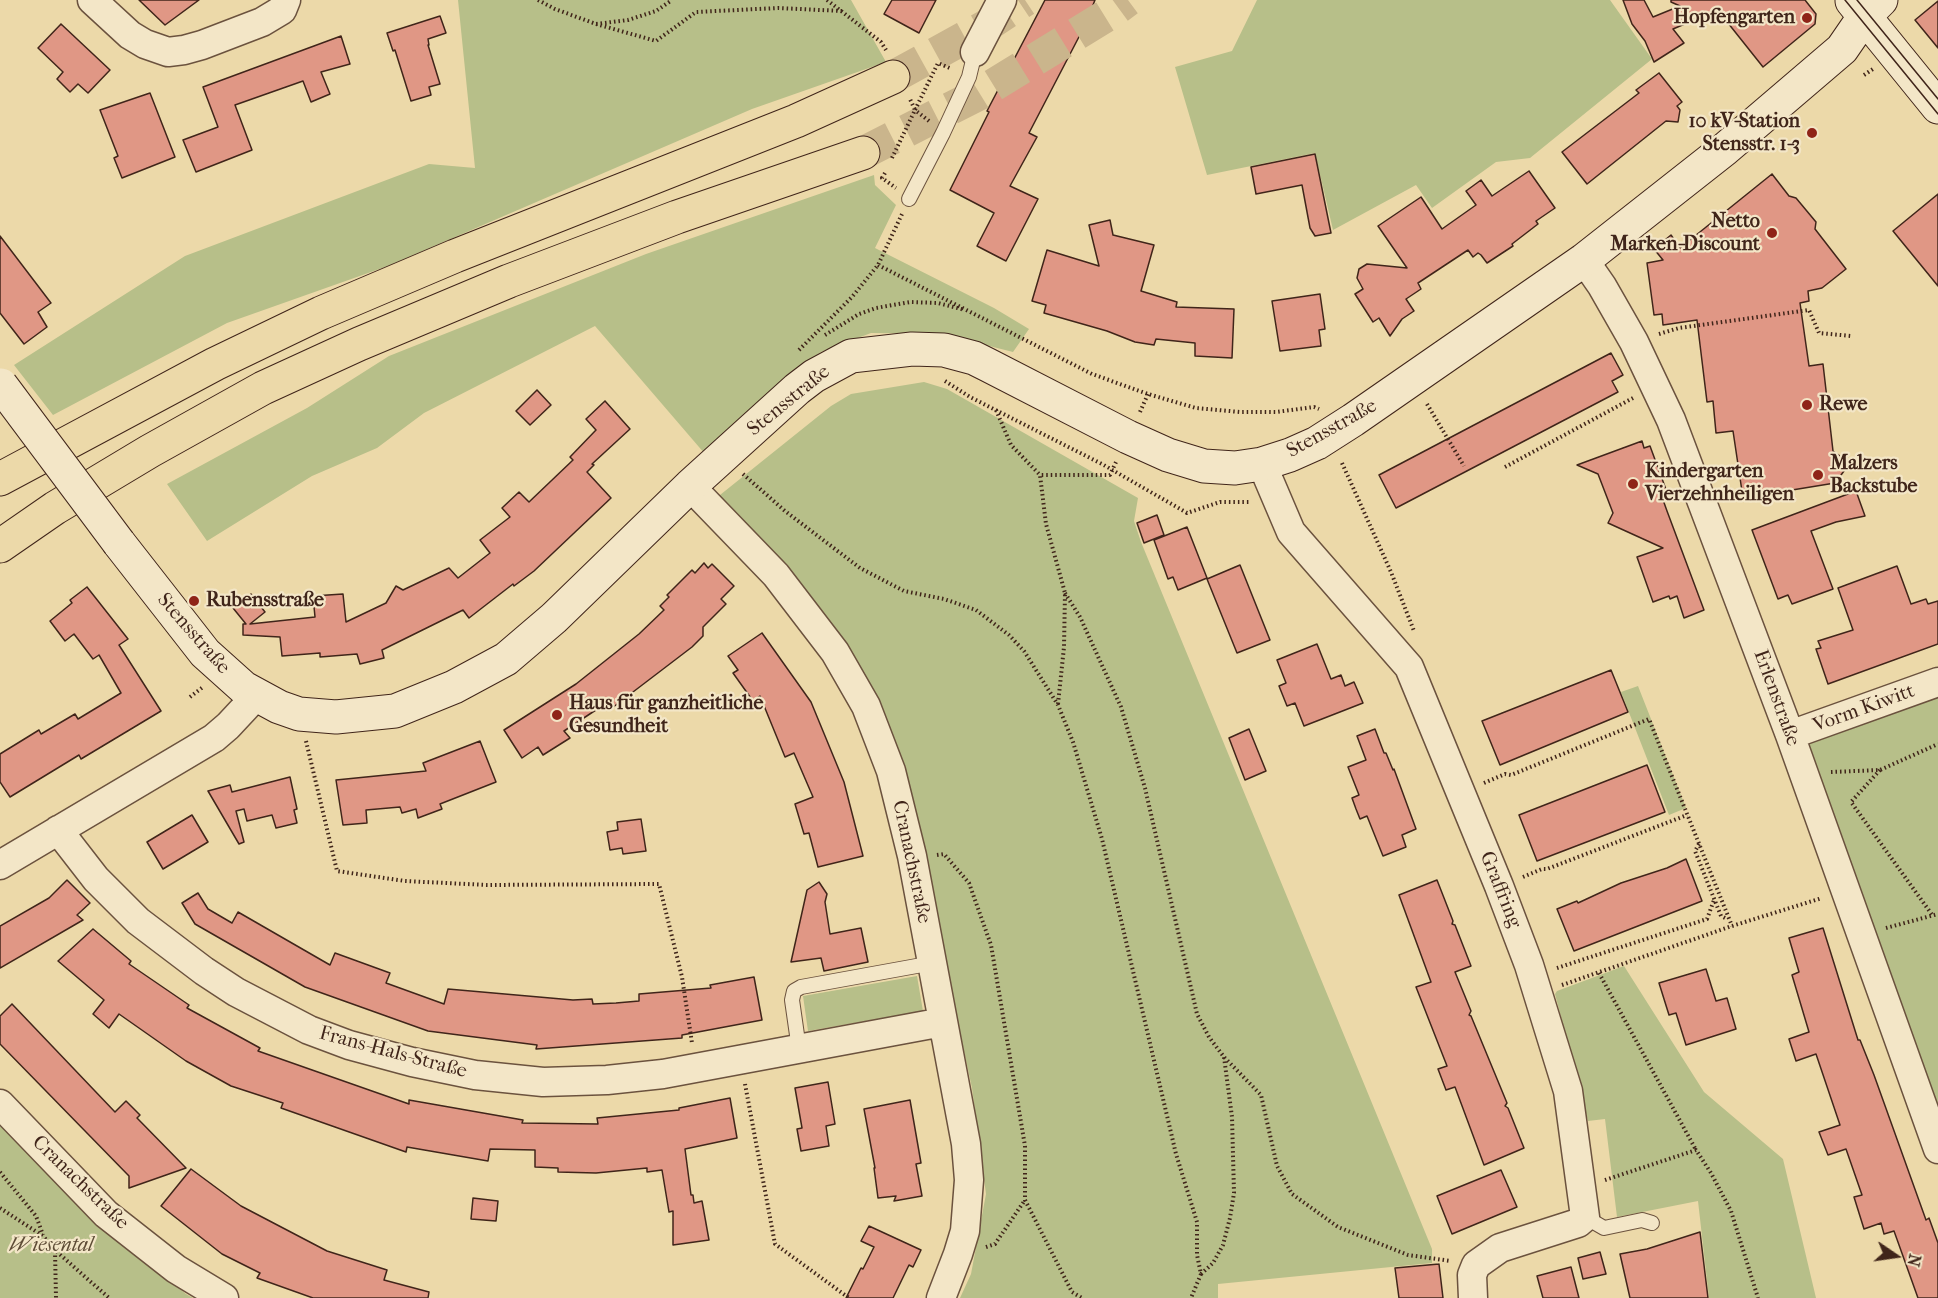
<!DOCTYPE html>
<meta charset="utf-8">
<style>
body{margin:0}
#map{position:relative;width:1938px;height:1298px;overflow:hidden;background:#ecd9a9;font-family:"IM FELL French Canon",serif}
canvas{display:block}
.north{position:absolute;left:1866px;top:1226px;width:60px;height:60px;-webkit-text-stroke:4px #f3e6c7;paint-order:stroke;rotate:103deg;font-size:16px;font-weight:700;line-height:24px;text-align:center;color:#40251a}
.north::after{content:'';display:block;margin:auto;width:21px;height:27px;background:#40251a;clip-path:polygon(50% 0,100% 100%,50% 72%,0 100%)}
</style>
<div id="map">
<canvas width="1938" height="1298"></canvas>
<div class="north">N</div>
</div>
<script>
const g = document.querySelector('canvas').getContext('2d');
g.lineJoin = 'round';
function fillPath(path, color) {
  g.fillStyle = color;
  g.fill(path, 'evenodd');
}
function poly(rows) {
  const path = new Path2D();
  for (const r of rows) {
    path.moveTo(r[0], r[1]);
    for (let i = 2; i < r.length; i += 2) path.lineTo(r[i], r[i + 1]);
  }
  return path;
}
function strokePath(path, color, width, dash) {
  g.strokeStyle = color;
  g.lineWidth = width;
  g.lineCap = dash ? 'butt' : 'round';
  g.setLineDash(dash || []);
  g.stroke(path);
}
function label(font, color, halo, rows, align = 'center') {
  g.font = font + ' "IM FELL French Canon",serif';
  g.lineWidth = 4.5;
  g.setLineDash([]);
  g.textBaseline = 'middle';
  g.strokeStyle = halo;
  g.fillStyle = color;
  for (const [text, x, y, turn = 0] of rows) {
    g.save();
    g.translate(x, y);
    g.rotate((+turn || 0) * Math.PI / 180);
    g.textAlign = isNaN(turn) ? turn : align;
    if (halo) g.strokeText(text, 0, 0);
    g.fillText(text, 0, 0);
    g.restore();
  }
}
const green = poly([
 [458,0,851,0,886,62,752,109,388,266,227,323,53,415,14,365,185,256,429,164,475,168],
 [1257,0,1610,0,1652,59,1530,158,1496,162,1432,208,1416,185,1333,230,1315,153,1207,175,1175,67,1232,51],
 [874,175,875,185,896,205,875,248,994,308,1029,329,1013,352,942,334,871,333,821,352,780,382,705,454,595,326,424,413,377,448,312,476,207,541,167,484,307,408,389,356,646,254],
 [924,382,947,389,1138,498,1134,521,1141,542,1432,1249,1432,1263,1218,1284,1218,1298,960,1298,971,1274,986,1194,972,1088,924,867,878,704,715,499,831,406,851,394],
 [1638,686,1686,808,1669,815,1621,692],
 [1938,697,1938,1114,1804,744],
 [1624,966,1704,1092,1783,1159,1816,1298,1709,1298,1698,1201,1617,1217,1605,1119,1588,1121,1555,994,1557,991],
 [917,976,923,1011,808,1031,803,996],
 [0,1116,105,1226,186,1294,193,1298,0,1298]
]);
const building = poly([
 [139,0,199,0,165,25,139,0],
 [892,0,936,0,919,33,884,14,892,0],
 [1045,0,1095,0,1093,5,1095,6,1029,133,1037,137,1010,186,1038,199,1006,261,977,246,994,213,950,190,989,112,987,111,1045,0],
 [1623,0,1644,0,1653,17,1680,6,1671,2,1671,0,1805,0,1816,14,1815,24,1763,67,1724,18,1715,18,1706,15,1673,29,1684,43,1654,62,1645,41,1632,24,1623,0],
 [1938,1,1938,48,1915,20,1938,1],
 [440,16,446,33,428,39,429,45,428,45,440,84,429,87,431,95,411,101,395,50,393,51,387,33,440,16],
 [61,24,110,70,88,93,78,84,70,92,57,79,63,72,38,48,61,24],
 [341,36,350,64,321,72,330,94,311,102,303,81,235,105,252,150,196,172,183,140,218,127,203,87,341,36],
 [1659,73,1682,102,1677,106,1680,110,1678,122,1666,121,1587,184,1562,152,1639,93,1636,90,1659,73],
 [150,93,175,157,122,178,114,158,118,156,100,110,150,93],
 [1315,154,1331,233,1315,236,1310,228,1302,185,1256,194,1251,167,1315,154],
 [1529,171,1555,208,1536,221,1538,224,1512,244,1513,246,1487,263,1481,255,1478,253,1473,257,1468,250,1418,283,1421,289,1406,299,1414,311,1402,319,1390,336,1379,318,1373,322,1355,294,1363,289,1357,278,1359,269,1367,264,1407,268,1378,226,1421,197,1442,229,1476,205,1466,191,1481,180,1492,196,1529,171],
 [1772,174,1789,196,1796,198,1816,222,1815,229,1846,269,1822,288,1808,291,1809,301,1800,303,1809,366,1823,364,1833,451,1850,463,1835,483,1743,498,1733,431,1716,433,1713,401,1707,402,1697,320,1663,325,1662,314,1654,315,1647,263,1663,260,1654,249,1671,235,1680,248,1772,174],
 [1938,194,1938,286,1893,231,1938,194],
 [1110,220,1113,235,1154,245,1141,291,1177,302,1176,307,1234,309,1232,358,1195,356,1195,343,1156,339,1154,345,1135,342,1107,331,1044,313,1046,305,1032,301,1047,250,1099,266,1089,225,1110,220],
 [0,236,51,303,38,312,47,327,24,344,0,313,0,236],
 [1320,294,1325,329,1319,330,1321,346,1280,351,1272,301,1320,294],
 [1611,353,1623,375,1612,381,1618,392,1396,508,1379,475,1611,353],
 [537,390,551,405,530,425,516,411,537,390],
 [605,401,630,429,592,464,594,465,587,472,611,498,534,571,514,586,513,584,469,618,463,610,382,650,384,658,360,664,357,654,320,657,320,653,282,656,280,637,243,635,243,624,246,624,233,608,251,594,265,612,250,624,315,617,313,596,343,594,346,622,386,603,396,586,403,590,449,568,458,578,490,553,480,540,510,517,502,508,519,492,529,502,573,460,570,457,596,430,586,419,605,401],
 [1642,441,1644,448,1650,446,1668,495,1662,497,1667,511,1704,610,1684,618,1677,596,1670,599,1669,596,1653,602,1637,557,1663,548,1608,523,1613,513,1598,474,1577,465,1642,441],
 [1856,491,1865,516,1836,522,1811,531,1833,589,1792,604,1788,595,1778,599,1752,530,1856,491],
 [1157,515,1164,535,1144,543,1137,523,1157,515],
 [1187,527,1207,578,1178,590,1173,577,1168,579,1154,540,1187,527],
 [704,563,708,568,712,564,734,586,721,599,726,604,703,627,703,636,692,647,612,708,608,702,564,731,570,738,543,755,538,747,522,758,504,730,576,684,639,634,664,610,660,606,669,597,667,595,692,570,695,573,704,563],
 [1240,565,1270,640,1237,653,1207,579,1240,565],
 [1897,566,1911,604,1926,599,1928,604,1938,601,1938,644,1828,684,1816,649,1821,648,1818,641,1853,630,1838,588,1897,566],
 [87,587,128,639,119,645,161,711,81,759,79,755,10,797,0,782,0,754,39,730,41,734,75,714,78,719,121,693,99,655,93,659,74,634,65,641,50,621,72,603,70,600,87,587],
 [762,633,811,702,844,782,863,856,818,867,809,833,804,834,795,804,813,797,794,753,785,757,760,696,753,701,733,673,738,670,728,656,762,633],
 [1317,644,1331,679,1341,675,1345,686,1354,682,1363,703,1304,726,1295,703,1287,706,1279,686,1286,683,1277,660,1317,644],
 [1611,670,1628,712,1500,765,1482,721,1611,670],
 [1249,729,1266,771,1245,780,1229,738,1249,729],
 [1375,729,1384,753,1386,753,1393,770,1394,769,1416,829,1402,835,1406,847,1383,856,1367,816,1360,819,1356,809,1352,798,1359,795,1348,767,1366,760,1357,736,1375,729],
 [480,741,496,782,440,804,442,809,418,818,416,809,402,813,400,807,366,810,367,823,343,825,336,780,426,771,423,763,480,741],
 [1647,765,1665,812,1537,861,1519,815,1647,765],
 [290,777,297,809,294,810,297,823,276,828,272,815,247,821,244,809,236,811,244,842,239,844,208,791,230,785,232,792,290,777],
 [192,815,208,842,163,869,147,842,192,815],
 [641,819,646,851,623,854,622,848,610,850,607,832,618,830,617,822,641,819],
 [1686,859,1702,901,1574,951,1557,909,1577,901,1578,903,1621,883,1667,868,1686,859],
 [67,880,90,903,77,915,83,920,0,968,0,926,49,898,67,880],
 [1437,880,1453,921,1452,924,1455,925,1471,966,1455,972,1471,1011,1469,1015,1471,1016,1507,1103,1505,1106,1508,1108,1524,1148,1484,1165,1455,1087,1446,1090,1438,1069,1447,1066,1416,987,1431,982,1399,895,1437,880],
 [819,882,827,894,825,902,830,934,861,928,868,962,824,971,821,958,791,962,807,890,819,882],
 [198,893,208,909,232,923,238,912,330,965,335,953,390,973,386,983,444,1004,448,989,573,1000,592,999,593,1004,616,1003,639,1001,639,994,711,988,710,985,754,977,762,1020,682,1035,682,1038,536,1049,537,1045,428,1031,305,987,195,924,182,903,198,893],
 [1823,928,1858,1040,1860,1040,1874,1075,1926,1220,1929,1218,1938,1243,1938,1298,1918,1298,1894,1231,1884,1234,1881,1223,1864,1229,1854,1197,1862,1195,1846,1149,1828,1155,1819,1132,1840,1125,1816,1054,1796,1061,1789,1039,1809,1032,1792,975,1799,972,1789,938,1823,928],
 [93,929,131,961,129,964,189,1005,187,1008,260,1048,258,1051,409,1104,409,1100,523,1120,522,1123,598,1124,597,1118,679,1110,679,1108,730,1098,737,1138,685,1149,691,1195,693,1195,694,1203,702,1201,709,1240,673,1245,673,1211,669,1212,662,1170,647,1172,647,1168,596,1173,558,1172,558,1168,535,1167,535,1150,490,1149,488,1161,407,1147,406,1152,281,1108,283,1103,231,1086,186,1061,119,1014,109,1028,93,1014,104,1000,58,961,93,929],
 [1706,969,1716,1001,1727,998,1736,1029,1686,1045,1676,1013,1669,1015,1659,983,1706,969],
 [12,1004,115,1112,126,1101,140,1115,137,1118,186,1168,129,1188,129,1176,0,1044,0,1016,12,1004],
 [828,1082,835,1124,826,1126,829,1146,801,1151,797,1129,802,1128,795,1088,828,1082],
 [910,1100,921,1163,916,1164,922,1196,894,1201,896,1196,878,1198,874,1168,875,1168,864,1109,910,1100],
 [191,1169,241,1206,327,1251,387,1270,384,1280,429,1292,428,1298,313,1298,257,1278,260,1273,222,1254,161,1206,191,1169],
 [1501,1170,1517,1207,1452,1234,1437,1196,1501,1170],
 [473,1198,498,1201,496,1221,471,1219,473,1198],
 [869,1226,921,1250,913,1267,909,1265,893,1298,846,1298,861,1268,863,1269,874,1247,861,1241,869,1226],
 [1700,1232,1708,1298,1630,1298,1620,1254,1647,1249,1700,1232],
 [1600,1252,1606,1274,1583,1279,1578,1258,1600,1252],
 [1439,1264,1443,1298,1399,1298,1395,1268,1439,1264],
 [1571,1267,1579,1298,1543,1298,1537,1276,1571,1267]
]);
const highwayTunnel = poly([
 [893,77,986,26,1025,0],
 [863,153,979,94,1109,14,1128,0]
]);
const path = poly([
 [538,0,555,9,596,24,628,20,656,11,672,0],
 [827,0,881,42,886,50],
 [596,24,656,41,696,12,778,8,842,11],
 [1864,75,1873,69],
 [929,121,915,110,938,63,952,69],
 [892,158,915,110,910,99],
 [885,173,882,178,896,188],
 [878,265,1092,374,1148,394,1196,408,1240,412,1276,412,1314,407,1319,409],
 [1659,334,1679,328,1809,310,1819,333,1851,336],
 [825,335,859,314,876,308,910,302,938,303,965,310],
 [799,350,852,297,878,265,902,214],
 [945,381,970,397,1102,464,1187,513,1220,502,1250,502],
 [1427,404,1464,466],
 [996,410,1011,445,1040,475],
 [1140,412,1148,394],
 [1342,463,1391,572,1414,631],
 [1505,467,1633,398],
 [743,474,785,511,860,568,904,591,944,599,976,610,1009,635,1024,651,1058,705,1073,742,1102,839,1176,1154,1197,1222,1197,1255,1201,1274,1191,1298],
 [1065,593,1080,617,1121,707,1145,788,1197,1014,1209,1037,1224,1057,1261,1095,1277,1166,1292,1194,1338,1227,1408,1255,1451,1261],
 [190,697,203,687],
 [1058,704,1064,647,1065,593,1046,524,1040,475,1110,475,1116,462],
 [306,741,337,871,405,881,487,885,659,884,682,977,692,1043],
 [1880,770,1851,802,1933,916],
 [1831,772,1880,770,1938,744],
 [1484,783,1505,774,1511,775,1649,719,1732,926],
 [1699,844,1695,851,1721,916,1727,919],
 [937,855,944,854,969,883,991,945,1025,1146,1025,1200,1072,1292,1082,1298],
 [1523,877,1542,869,1547,869,1687,815],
 [1886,928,1938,914],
 [1557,968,1707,919,1714,900],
 [1599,973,1696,1150],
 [1562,985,1732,926,1822,898],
 [745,1084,775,1244,849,1298],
 [0,1172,36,1216,43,1235],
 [1605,1180,1696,1150,1711,1173,1731,1211,1758,1298],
 [0,1208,43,1236,55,1250,109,1298],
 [986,1247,995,1244,1025,1200],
 [55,1251,56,1298],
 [1201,1274,1213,1263,1223,1245,1230,1218,1234,1193,1232,1117,1224,1057]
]);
const lane = poly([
 [909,199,943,133,969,77,975,52],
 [799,1049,792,1000,794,991,801,987,933,963],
 [1585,1217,1604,1228,1642,1220,1652,1223]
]);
const street = poly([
 [92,0,130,35,145,44,168,52,184,50,202,45,262,22,282,10,286,0],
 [975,52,1002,0],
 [1584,260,1602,286,1634,342,1671,420,1790,735,1938,1149],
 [1262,464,1291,532,1409,667,1499,886,1529,965,1568,1091,1585,1217,1578,1223,1500,1248,1476,1265,1472,1275,1473,1298],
 [690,486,776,575,835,652,866,706,891,771,912,856,966,1144,969,1180,965,1231,958,1254,941,1298],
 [1790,735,1938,682],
 [58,830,96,879,138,921,204,971,236,992,309,1030,349,1045,412,1062,475,1075,543,1082,607,1080,663,1074,943,1022],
 [0,865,214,738,228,726,256,696],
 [0,1104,106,1214,176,1269,224,1298]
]);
const secondary = poly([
 [1852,1,1938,107],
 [119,543,205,653,244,688,279,707,299,714,336,717,395,711,454,687,506,659,554,618,690,486,797,389,814,376,851,356,912,349,944,350,974,358,988,365,1128,437,1168,455,1204,466,1235,468,1262,464,1290,455,1317,443,1353,420,1584,260,1725,149,1842,49,1864,17,1881,0]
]);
const highway = poly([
 [0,479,215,364,321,313,455,256,796,121,893,77],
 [0,546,55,508,150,451,263,388,359,344,509,281,677,217,863,153]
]);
const tram = poly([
 [1845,0,1938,114],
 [1857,0,1938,99]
]);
const secondaryBridge = poly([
 [1,385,119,543]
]);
const markers = [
 [1807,18,6,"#8f2418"],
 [1812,133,6,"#8f2418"],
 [1772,233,6,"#8f2418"],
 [1807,405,6,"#8f2418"],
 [1818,475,6,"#8f2418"],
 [1633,484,6,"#8f2418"],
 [194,601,6,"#8f2418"],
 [557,715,6,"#8f2418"]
];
const poiNames = [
 ["Hopfengarten",1795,18,"right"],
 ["10 kV-Station",1800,122,"right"],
 ["Stensstr. 1-3",1800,145,"right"],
 ["Netto",1760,222,"right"],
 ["Marken-Discount",1760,245,"right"],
 ["Rewe",1819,405],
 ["Malzers",1830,464],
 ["Backstube",1830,487],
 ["Kindergarten",1645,472],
 ["Vierzehnheiligen",1645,495],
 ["Rubensstraße",206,601],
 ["Haus für ganzheitliche",569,704],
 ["Gesundheit",569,727]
];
const streetNames = [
 ["Stensstraße",789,401,-39],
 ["Stensstraße",1332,429,-29],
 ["Stensstraße",193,634,49],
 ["Erlenstraße",1776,698,70],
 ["Vorm Kiwitt",1864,709,-20],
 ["Cranachstraße",911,862,78],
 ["Graffring",1500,890,68],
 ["Frans-Hals-Straße",393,1053,15],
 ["Cranachstraße",80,1183,44]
];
const parkNames = [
 ["Wiesental",51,1246]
];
fillPath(green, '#b7bf89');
fillPath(building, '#e09785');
strokePath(building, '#40251a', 1.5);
strokePath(highwayTunnel, '#cab58c', 33, [33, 16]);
strokePath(lane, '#6b523e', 16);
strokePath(street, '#6b523e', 31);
strokePath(secondary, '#40251a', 35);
strokePath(highway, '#40251a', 35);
strokePath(path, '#40251a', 4, [1.5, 3]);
strokePath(lane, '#f3e6c7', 14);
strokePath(street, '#f3e6c7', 28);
strokePath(secondary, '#f3e6c7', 33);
strokePath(highway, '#ecd9a9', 33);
strokePath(tram, '#40251a', 1.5);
strokePath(secondaryBridge, '#40251a', 35, []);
strokePath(secondaryBridge, '#f3e6c7', 33);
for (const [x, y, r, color] of markers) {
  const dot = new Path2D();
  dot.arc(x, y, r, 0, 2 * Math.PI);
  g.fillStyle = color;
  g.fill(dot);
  strokePath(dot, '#f3e6c7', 2);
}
label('bold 20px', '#40251a', '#f3e6c7', poiNames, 'left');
label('20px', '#40251a', '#f3e6c7', streetNames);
label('italic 20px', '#5e4c36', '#f3e6c7', parkNames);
</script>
